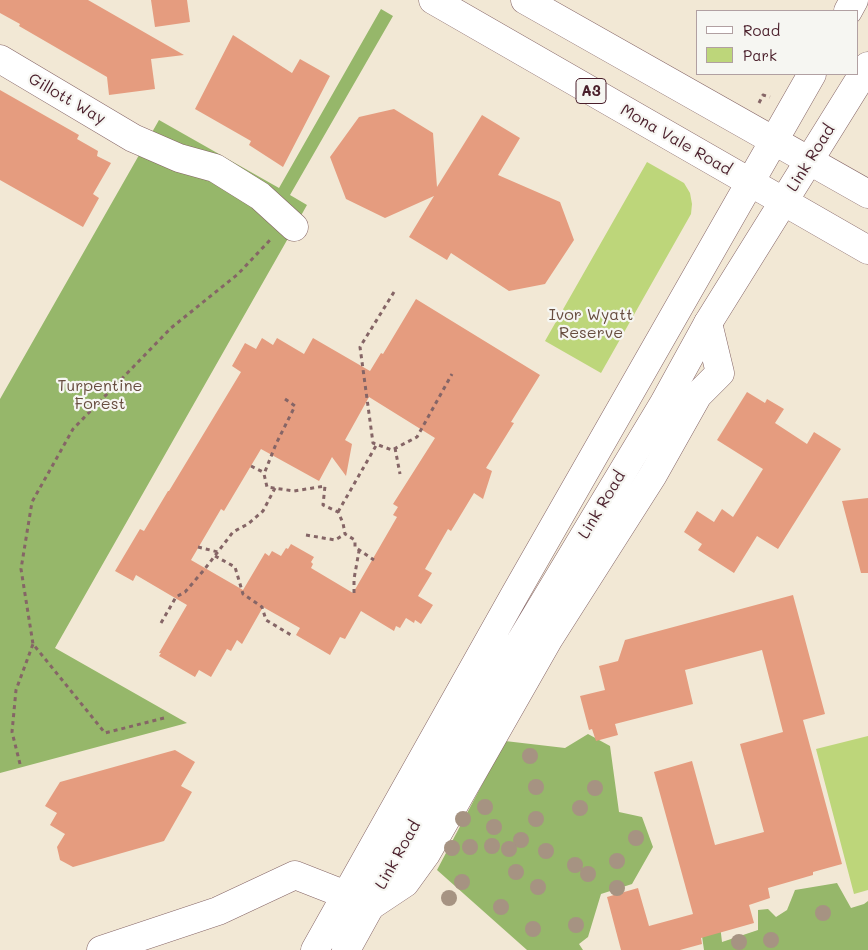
<!DOCTYPE html>
<style>
body{margin:0}
#map{position:relative;width:868px;height:950px;overflow:hidden;background:#f2e8d5;font-family:Mali,sans-serif}
canvas{display:block}
.legend{position:absolute;left:696px;top:10px;width:162px;height:65px;box-sizing:border-box;background:#f6f6f2;border:1px solid #b1a0a2;margin:0;padding:6px 9px;list-style:none;font-size:15px;color:#4a1f2b}
.legend li{display:flex;align-items:center;gap:10px;height:25px}
.legend b{width:25px;border:1px solid #b1a0a2}
</style>
<div id="map">
<canvas width="868" height="950"></canvas>
<ul class="legend">
<li><b style="height:6px;background:#fff"></b>Road</li>
<li><b style="height:14px;background:#bdd67a"></b>Park</li>
</ul>
</div>
<script>
const g = document.querySelector('canvas').getContext('2d');
g.lineJoin = 'round';
function fillPath(path, color) {
  g.fillStyle = color;
  g.fill(path, 'evenodd');
}
function poly(rows) {
  const path = new Path2D();
  for (const r of rows) {
    path.moveTo(r[0], r[1]);
    for (let i = 2; i < r.length; i += 2) path.lineTo(r[i], r[i + 1]);
  }
  return path;
}
function strokePath(path, color, width, dash) {
  g.strokeStyle = color;
  g.lineWidth = width;
  g.lineCap = dash ? 'butt' : 'round';
  g.setLineDash(dash || []);
  g.stroke(path);
}
function label(font, color, halo, rows, align = 'center') {
  g.font = font + ' Mali,sans-serif';
  g.lineWidth = 4.5;
  g.setLineDash([]);
  g.textBaseline = 'middle';
  g.strokeStyle = halo;
  g.fillStyle = color;
  for (const [text, x, y, turn = 0] of rows) {
    g.save();
    g.translate(x, y);
    g.rotate((+turn || 0) * Math.PI / 180);
    g.textAlign = isNaN(turn) ? turn : align;
    if (halo) g.strokeText(text, 0, 0);
    g.fillText(text, 0, 0);
    g.restore();
  }
}
const green = poly([
 [647,162,684,183,690,193,692,204,691,214,601,373,545,341],
 [868,736,868,890,854,894,816,749]
]);
const forest = poly([
 [381,9,393,16,290,195,307,205,55,648,187,723,0,773,0,399,159,120,279,188],
 [588,734,610,746,619,812,642,817,653,847,632,884,601,894,588,937,579,944,583,950,527,950,437,870,505,741,565,748],
 [837,883,851,908,864,904,868,901,868,950,704,950,701,929,720,925,722,942,758,930,758,910,768,909,776,917,787,910,795,890]
]);
const building = poly([
 [0,0,88,0,184,55,151,59,155,89,109,95,107,77,19,26,20,24,0,13],
 [151,0,187,0,190,22,155,27],
 [233,35,292,73,300,59,330,76,283,167,249,145,251,141,195,109],
 [0,90,79,135,77,139,98,151,97,156,111,163,93,194,99,198,83,227,0,180],
 [394,109,433,133,437,187,482,115,520,138,498,175,560,202,574,240,545,284,509,291,451,253,447,260,409,237,434,196,385,218,346,199,330,157,359,117],
 [416,299,540,375,511,422,514,423,486,468,492,471,483,499,474,493,451,531,448,529,425,569,432,573,418,596,433,605,421,624,415,620,414,623,406,618,400,628,396,626,394,631,361,611,345,639,340,637,330,655,296,635,300,628,263,607,242,644,237,640,231,651,227,649,211,677,199,670,195,677,159,656,161,653,159,653,187,605,136,575,133,581,115,571,140,529,144,531,168,491,169,491,241,372,232,366,245,343,256,349,262,338,273,345,277,338,304,354,313,338,370,371,381,353,383,354],
 [369,397,435,438,393,504,398,507,393,515,397,517,353,593,311,568,313,564,311,562,314,557,291,544,288,549,286,548,281,556,272,551,269,556,265,553,243,590,191,560,221,509,224,511,261,449,319,481,332,457,346,476,352,444,345,440],
 [747,392,765,403,767,399,784,409,775,423,807,444,814,432,841,449,778,549,757,536,734,573,698,550,702,544,684,532,697,511,714,522,722,509,733,517,763,469,717,440],
 [868,498,868,573,861,573,842,501],
 [793,595,825,714,803,720,842,864,813,872,813,875,768,888,770,898,749,905,754,923,701,938,702,944,680,950,621,950,607,897,638,888,649,926,693,914,654,772,692,761,715,845,764,832,740,744,783,732,762,650,685,670,693,704,615,724,618,735,596,741,592,729,589,730,580,696,605,690,599,666,618,661,625,640],
 [175,750,195,762,181,786,192,792,164,841,73,867,60,860,57,847,65,834,50,825,57,813,45,806,60,782]
]);
const path = poly([
 [759,103,763,95,770,97],
 [394,292,360,347,373,443,392,450,417,437,452,374],
 [285,399,295,406,276,444,264,474,267,487,294,491,325,486,323,505,338,512,343,523,345,534,355,540,355,547,374,560],
 [395,448,400,474],
 [251,466,265,473],
 [338,512,377,444],
 [306,535,335,540,345,534],
 [198,547,218,552],
 [215,556,235,567,243,594,262,607,266,620,291,635],
 [354,593,354,579,359,551],
 [161,623,176,597,185,592,204,570,233,532,248,524,263,511,275,488],
 [164,718,105,733,33,644,21,569,32,502,73,429,171,328,238,274,271,239],
 [20,764,12,732,16,690,33,644]
]);
const minor = poly([
 [0,59,133,138,179,158,215,168,260,196,294,227],
 [369,907,405,883,426,854,548,640,653,475,698,395,720,373,708,323],
 [101,950,218,911,295,875,346,895]
]);
const major = poly([
 [848,11,854,0],
 [315,950,515,594,812,74],
 [346,950,475,717,664,403,708,323,868,66]
]);
const highway = poly([
 [433,0,868,250],
 [525,0,868,194]
]);
const trees = [
 [530,756],
 [536,787],
 [595,788],
 [485,807],
 [580,808],
 [463,819],
 [536,819],
 [494,827],
 [636,838],
 [521,840],
 [492,846],
 [470,847],
 [452,848],
 [509,849],
 [546,851],
 [617,861],
 [575,865],
 [516,872],
 [588,874],
 [462,882],
 [538,887],
 [617,888],
 [449,898],
 [501,907],
 [823,913],
 [576,925],
 [533,929],
 [771,940],
 [739,942]
];
const shields = [
 [591,91,30]
];
const shieldNames = [
 ["A3",591,91]
];
const streetNames = [
 ["Gillott Way",67,99,30],
 ["Mona Vale Road",676,140,30],
 ["Link Road",811,158,-58],
 ["Link Road",602,505,-59],
 ["Link Road",398,855,-61]
];
const parkNames = [
 ["Ivor Wyatt",591,315],
 ["Reserve",591,333],
 ["Turpentine",100,386],
 ["Forest",100,404]
];
fillPath(green, '#bdd67a');
fillPath(forest, '#96b76a');
fillPath(building, '#e59c7f');
strokePath(minor, '#856566', 29);
strokePath(major, '#856566', 29);
strokePath(highway, '#856566', 29);
strokePath(path, '#856566', 3, [4, 4]);
strokePath(minor, '#fff', 28);
strokePath(major, '#fff', 28);
strokePath(highway, '#fff', 28);
g.fillStyle = '#a69382';
for (const [x, y] of trees) {
  g.beginPath();
  g.arc(x, y, 8, 0, 2 * Math.PI);
  g.fill();
}
for (const [x, y, w] of shields) {
  const box = new Path2D();
  box.roundRect(x - w / 2, y - 12.5, w, 25, 4);
  g.fillStyle = '#f6f6f2';
  g.fill(box);
  strokePath(box, '#4a1f2b', 1);
}
label('bold 15px', '#4a1f2b', null, shieldNames);
label('16px', '#4a1f2b', '#f6f6f2', streetNames);
label('16px', '#674d3f', '#f6f6f2', parkNames);
</script>
